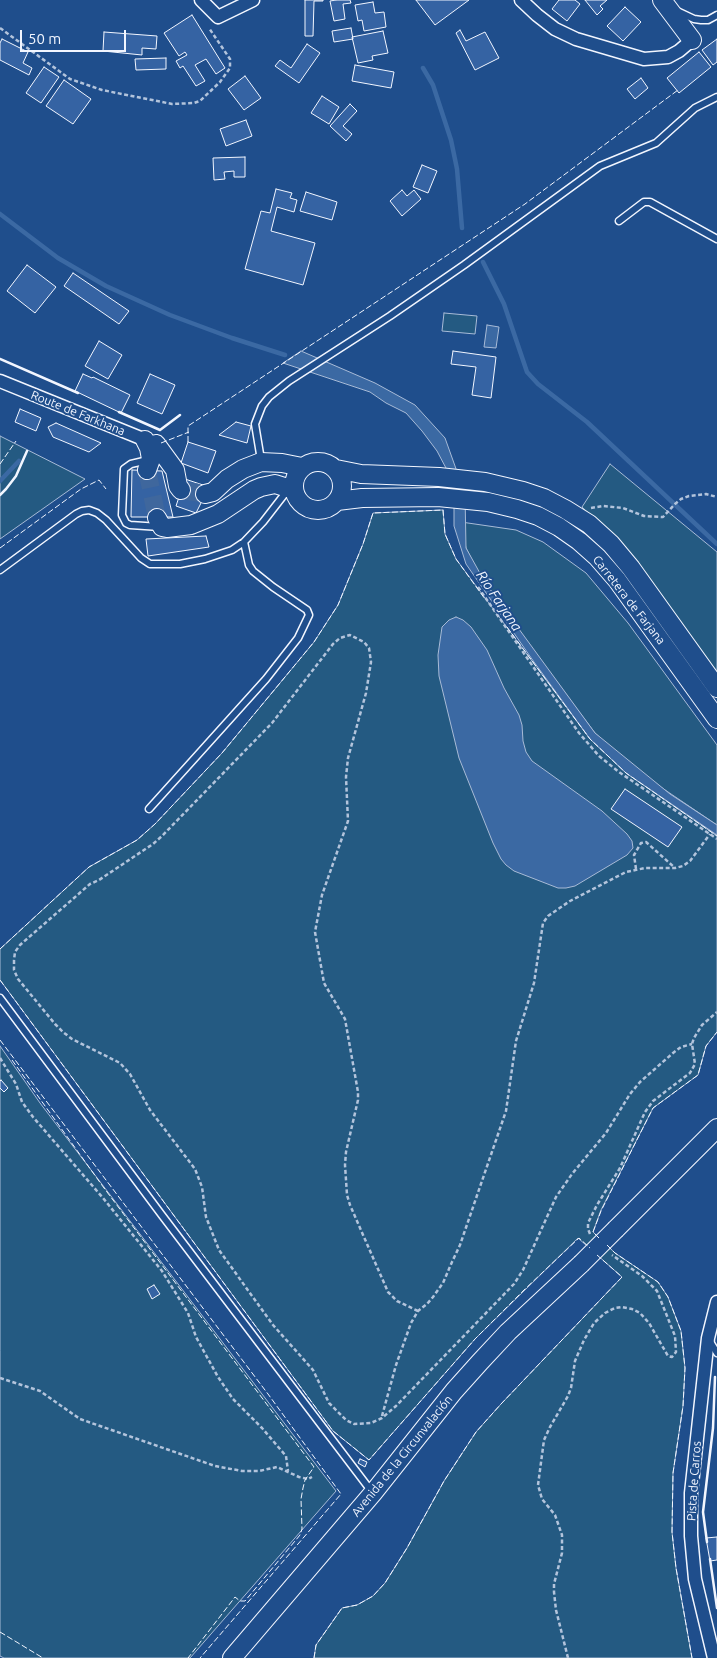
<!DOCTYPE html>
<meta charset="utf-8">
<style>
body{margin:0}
#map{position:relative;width:717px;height:1658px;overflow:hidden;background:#1f4e8c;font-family:Ubuntu,sans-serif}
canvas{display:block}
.scale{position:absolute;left:20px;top:30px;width:106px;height:22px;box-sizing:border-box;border:2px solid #f2f6ff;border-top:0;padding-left:6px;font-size:15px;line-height:18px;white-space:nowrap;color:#f2f6ff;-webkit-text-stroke:4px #1f4e8c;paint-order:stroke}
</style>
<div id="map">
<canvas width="717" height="1658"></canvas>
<div class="scale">50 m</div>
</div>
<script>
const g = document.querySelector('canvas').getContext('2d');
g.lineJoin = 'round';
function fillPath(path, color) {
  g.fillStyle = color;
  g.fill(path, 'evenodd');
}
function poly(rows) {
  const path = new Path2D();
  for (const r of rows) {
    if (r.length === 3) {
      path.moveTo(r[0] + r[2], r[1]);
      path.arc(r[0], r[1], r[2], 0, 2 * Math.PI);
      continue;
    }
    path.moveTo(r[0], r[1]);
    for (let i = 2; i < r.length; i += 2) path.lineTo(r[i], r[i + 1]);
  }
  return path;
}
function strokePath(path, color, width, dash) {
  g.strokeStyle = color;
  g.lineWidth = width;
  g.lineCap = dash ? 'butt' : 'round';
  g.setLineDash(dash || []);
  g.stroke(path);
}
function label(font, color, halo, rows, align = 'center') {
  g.font = font + ' Ubuntu,sans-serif';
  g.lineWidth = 4;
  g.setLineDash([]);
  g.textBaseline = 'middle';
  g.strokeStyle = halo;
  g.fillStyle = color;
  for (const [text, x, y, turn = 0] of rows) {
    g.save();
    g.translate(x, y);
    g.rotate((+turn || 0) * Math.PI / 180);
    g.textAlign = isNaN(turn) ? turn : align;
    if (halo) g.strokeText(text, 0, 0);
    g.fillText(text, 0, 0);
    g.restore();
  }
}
const green = poly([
 [444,313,477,316,475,334,442,331,444,313],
 [0,436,85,479,0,539,0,436],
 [610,464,717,552,717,673,604,528,582,507,610,464],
 [443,510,445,534,456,559,590,739,626,773,717,836,717,1032,706,1046,698,1075,653,1108,601,1210,593,1232,615,1253,658,1282,668,1297,681,1331,685,1368,683,1406,673,1473,672,1532,676,1568,692,1658,314,1658,316,1645,342,1608,357,1605,373,1596,385,1583,407,1548,444,1481,476,1432,501,1404,622,1277,578,1238,475,1339,369,1460,333,1431,0,980,0,949,89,867,137,840,155,824,222,753,314,642,338,605,363,544,373,513,443,510],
 [461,522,516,530,543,542,586,573,628,623,717,745,717,825,634,769,595,733,525,640,477,570,466,548,461,522],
 [0,1046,40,1103,336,1491,190,1658,4,1658,0,1656,0,1046]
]);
const water = poly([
 [487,325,499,327,496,348,484,347,487,325],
 [301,351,375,383,415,405,445,438,465,494,466,548,486,584,595,733,670,794,717,825,717,835,626,773,590,739,534,662,466,564,454,526,454,493,447,470,437,451,422,431,406,413,386,403,370,392,283,363,301,351],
 [456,617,463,620,471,627,487,650,504,688,519,715,522,725,523,741,526,752,532,761,602,811,627,834,632,841,633,848,627,855,575,886,566,888,558,888,514,871,506,865,501,859,493,843,459,758,439,676,438,655,442,627,449,620,456,617]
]);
const stream = poly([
 [423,68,433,85,451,140,457,169,462,228],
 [0,214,58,258,106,286,170,315,232,338,285,355],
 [483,262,504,304,527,372,538,384,587,422,717,544],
 [0,481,19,461]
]);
const building = poly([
 [305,0,323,0,323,1,314,1,313,36,305,36,305,0],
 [336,0,350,0,351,3,343,4,345,19,334,21,330,1,336,0],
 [416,0,469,0,435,25,416,0],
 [559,0,575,0,580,4,567,21,552,9,559,0],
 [585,0,607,0,600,6,603,9,597,15,585,0],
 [373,2,375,13,384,12,386,27,364,31,362,20,358,21,355,5,373,2],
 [625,7,641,22,623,41,607,26,625,7],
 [192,15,225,68,216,74,206,59,195,65,205,81,196,86,183,66,180,68,176,61,187,55,185,52,179,56,164,33,192,15],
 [351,28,353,39,334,42,332,31,351,28],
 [460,30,466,41,485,32,499,58,475,70,456,33,460,30],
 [383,31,388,53,372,56,373,60,358,63,352,37,383,31],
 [104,32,157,36,156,49,142,48,142,55,103,51,104,32],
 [2,39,28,52,23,63,32,68,29,75,0,60,0,43,2,39],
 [717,39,717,62,713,65,702,50,717,39],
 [307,44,320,53,299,83,275,66,280,60,291,68,307,44],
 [699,52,711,67,679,93,667,78,699,52],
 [166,58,166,69,136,70,135,59,166,58],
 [355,65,394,72,391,88,352,81,355,65],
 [44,67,59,77,41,103,26,93,44,67],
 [245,76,261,98,244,110,228,89,245,76],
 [641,78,648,88,635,99,627,89,641,78],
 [64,80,91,99,73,124,46,106,64,80],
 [322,96,339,107,329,124,311,113,322,96],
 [350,104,357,111,343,126,352,134,346,141,330,126,350,104],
 [246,120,252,136,226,146,220,129,246,120],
 [245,157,245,177,234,177,234,171,224,172,225,179,214,180,213,158,245,157],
 [422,165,437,171,428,193,413,187,422,165],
 [276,189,292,193,290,198,297,200,294,212,277,207,271,231,315,243,303,285,245,269,261,211,270,213,276,189],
 [402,190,407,196,414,190,421,199,402,216,390,201,402,190],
 [306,192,337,202,332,220,300,211,306,192],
 [27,265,56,287,35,313,7,291,27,265],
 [73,273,129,311,119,324,64,286,73,273],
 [99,341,122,355,108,379,85,366,99,341],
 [453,351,496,357,491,398,472,395,476,367,451,364,453,351],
 [83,374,92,378,93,377,130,395,121,413,75,391,83,374],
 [150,374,175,385,162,414,137,403,150,374],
 [20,409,41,418,36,431,15,422,20,409],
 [236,422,251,426,247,443,219,435,236,422],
 [56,423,101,443,89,452,53,437,48,427,56,423],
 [188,442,216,451,208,473,181,463,188,442],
 [132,470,162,471,173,517,131,517,132,470],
 [185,479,209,487,196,513,176,506,185,479],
 [206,536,209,547,148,556,146,539,206,536],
 [625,789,682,827,668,847,611,809,625,789],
 [1,1080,8,1088,4,1092,0,1088,0,1081,1,1080],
 [154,1285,160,1294,152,1299,147,1289,154,1285],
 [360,1459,367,1462,365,1467,358,1463,360,1459],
 [717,1537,717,1560,710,1561,706,1538,717,1537]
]);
const secondaryTunnel = poly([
 [147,470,157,518],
 [181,490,205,494]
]);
const path = poly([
 [0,28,70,79,102,90,172,104,194,103,200,101,220,82,230,68,230,59,209,28],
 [591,508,603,506,623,508,644,516,663,517,675,504,681,499,689,496,706,494,717,497],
 [478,587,579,733,599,756,619,772,717,839],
 [636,869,634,855,641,843,646,842,674,867],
 [0,1058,16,1084,22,1102,33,1117,103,1198,162,1271,188,1313,196,1337,218,1377,233,1399,262,1428,286,1456,288,1471],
 [590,1234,588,1229,588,1223,597,1205,620,1168,645,1112,653,1101,690,1073,695,1064,692,1044,694,1038,702,1025,717,1012],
 [418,1311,397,1301,388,1292,350,1205,347,1195,345,1165,346,1152,358,1100,358,1092,345,1019,324,983,315,932,322,895,348,821,346,777,348,758,366,693,371,662,369,648,364,642,350,635,340,638,333,644,272,723,162,836,153,844,99,880,90,884,20,945,15,952,14,960,14,970,18,979,55,1024,63,1032,72,1039,120,1063,130,1074,150,1110,195,1169,202,1187,206,1217,219,1250,273,1325,313,1370,329,1403,346,1420,354,1424,371,1423,382,1418,396,1406,514,1284,523,1270,556,1197,572,1174,606,1133,630,1094,640,1082,673,1053,681,1047,692,1044],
 [0,1378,40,1391,80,1419,215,1466,242,1471,259,1471,277,1467,299,1477,308,1479,312,1477],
 [382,1416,396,1365,411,1323,418,1311,427,1304,433,1297,443,1283,452,1262,460,1245,506,1111,516,1041,534,983,543,923,548,916,570,901,626,872,645,868,675,868,683,866,690,861,710,834],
 [568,1658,556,1610,554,1592,554,1584,562,1553,562,1535,555,1515,542,1499,538,1485,544,1440,550,1427,568,1396,571,1388,575,1361,584,1340,594,1323,605,1313,615,1308,622,1307,632,1309,640,1313,649,1323,668,1356,672,1357,676,1352,675,1336,657,1291,642,1276,612,1255]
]);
const lane = poly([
 [677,11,694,19,701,20,708,20,717,15],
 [619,221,644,202,650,202,717,239],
 [148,460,131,464,124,469,122,515,126,523,130,525,160,527],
 [261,460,255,424,262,406,269,397,289,381,390,316,464,265,600,166,656,143,695,108,717,97],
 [0,570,76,514,82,511,89,510,97,513,106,520,141,558,150,564,180,564,205,559,232,550,244,542,263,522,287,491],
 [149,809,266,679,298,638,309,615,307,610,273,587,253,571,249,565,244,542],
 [0,998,161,1214,372,1492],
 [709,1340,717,1353]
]);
const street = poly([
 [201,0,218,17,253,0],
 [521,0,537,15,555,29,576,39,644,59,668,57,679,51,692,40],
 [0,381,153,443],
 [714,1658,695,1579,691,1536,691,1493,708,1338,717,1302]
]);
const secondary = poly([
 [662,0,692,40],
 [145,440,149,448,151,459,147,470],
 [156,444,175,470,178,486,181,490],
 [318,486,24],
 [336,469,361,474,439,477,485,482,523,491,544,498,565,509,589,524,611,544,631,568,717,688],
 [205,494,213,492,227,479,243,469,261,462,282,463,302,467],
 [337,501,362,498,438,497,488,502,517,509,538,516,559,527,579,541,597,557,617,580,717,719],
 [157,518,162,527,167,528,191,525,218,514,254,490,261,487,275,484,294,490],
 [616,1229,717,1128],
 [232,1658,373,1493,454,1391,480,1362,508,1332,581,1264]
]);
const secondaryBridge = poly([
 [581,1264,616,1229]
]);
const fence = poly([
 [188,442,188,426,525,204,678,90],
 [161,443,189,432],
 [0,464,16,441],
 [0,548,81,489,99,480,106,489],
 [507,627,590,739,626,773,717,836],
 [0,949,89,867,137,840,155,824,222,753,314,642,338,605,363,544,373,513,443,510,445,534,456,559,485,599],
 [0,980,333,1431,369,1460,475,1339,525,1289,579,1238,590,1248],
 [0,1040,268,1394,341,1494,200,1658],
 [12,1060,104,1188,314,1467,305,1480,303,1488,301,1499,302,1529,300,1535,245,1601,240,1601,235,1597,232,1601,188,1658],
 [599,1238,593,1232,601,1211,653,1108,698,1075,706,1046,717,1032],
 [607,1245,615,1253,658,1282,668,1297,681,1331,685,1368,683,1406,673,1473,672,1532,676,1568,692,1658],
 [0,1632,43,1658],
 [314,1658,316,1645,342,1608,357,1605,373,1596,385,1583,407,1548,444,1481,476,1432,501,1404,622,1277,597,1255]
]);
const wall = poly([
 [0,359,78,393],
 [119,412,160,430,180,415],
 [0,495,6,489,16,476,27,451],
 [707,1542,703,1512,713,1428,715,1377],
 [710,1559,717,1608]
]);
const streetNames = [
 ["Route de Farkhana",78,413,22],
 ["Carretera de Farjana",629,600,52],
 ["Avenida de la Circunvalación",402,1456,-51],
 ["Pista de Carros",694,1481,-86]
];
const waterNames = [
 ["Río Farjana",499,601,56]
];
fillPath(green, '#245a82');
strokePath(green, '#a8bbd7', 1);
fillPath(water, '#3b69a3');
strokePath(water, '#a8bbd7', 1);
strokePath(stream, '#3b69a3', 4.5);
fillPath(building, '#3563a3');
strokePath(building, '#f2f6ff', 1);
strokePath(secondaryTunnel, '#3f679d', 18, [18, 9]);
strokePath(lane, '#f2f6ff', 9);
strokePath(street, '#f2f6ff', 15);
strokePath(secondary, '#f2f6ff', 20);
strokePath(path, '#b3c4dc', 2.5, [4, 2.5]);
strokePath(lane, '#1f4e8c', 6);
strokePath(street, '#1f4e8c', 12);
strokePath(secondary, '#1f4e8c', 18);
strokePath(secondaryBridge, '#f2f6ff', 20, []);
strokePath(secondaryBridge, '#1f4e8c', 18);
strokePath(fence, '#f2f6ff', 1, [6, 2.5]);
strokePath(wall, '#f2f6ff', 2.5);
label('12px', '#f2f6ff', '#1f4e8c', streetNames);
label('italic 14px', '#f2f6ff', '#1f4e8c', waterNames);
</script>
